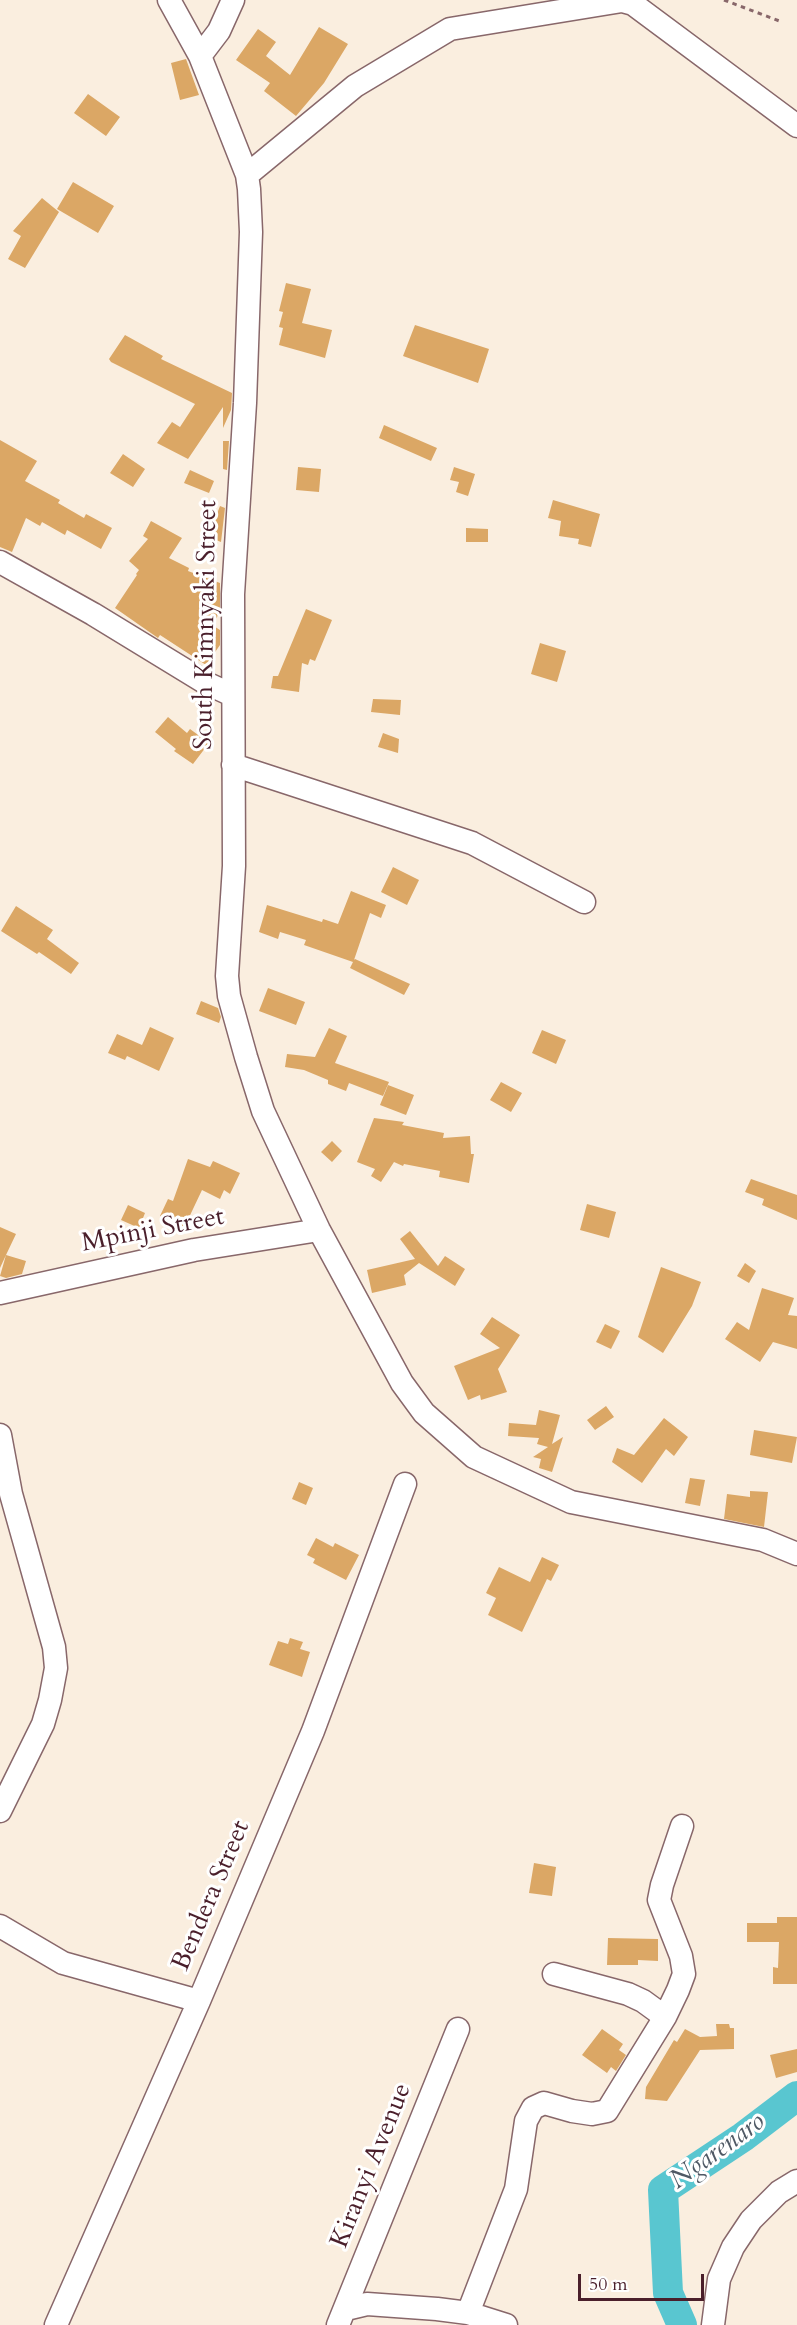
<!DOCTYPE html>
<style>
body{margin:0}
#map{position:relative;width:797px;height:2325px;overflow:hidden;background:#faeedf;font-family:Cardo,serif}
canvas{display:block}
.scale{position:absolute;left:578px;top:2274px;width:126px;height:27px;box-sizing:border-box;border:3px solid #4a1f2b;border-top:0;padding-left:8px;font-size:18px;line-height:21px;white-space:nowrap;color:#4a1f2b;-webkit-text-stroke:4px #fff;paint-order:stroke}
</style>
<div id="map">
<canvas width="797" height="2325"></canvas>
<div class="scale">50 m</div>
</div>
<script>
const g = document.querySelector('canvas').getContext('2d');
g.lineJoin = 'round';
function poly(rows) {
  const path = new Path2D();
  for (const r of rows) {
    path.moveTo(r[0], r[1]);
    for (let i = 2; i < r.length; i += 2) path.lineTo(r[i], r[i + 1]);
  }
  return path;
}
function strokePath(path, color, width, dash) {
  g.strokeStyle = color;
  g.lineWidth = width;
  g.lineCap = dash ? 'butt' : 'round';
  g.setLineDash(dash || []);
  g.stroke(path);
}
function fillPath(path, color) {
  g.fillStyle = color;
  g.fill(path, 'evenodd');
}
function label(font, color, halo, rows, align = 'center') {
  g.font = font + ' Cardo,serif';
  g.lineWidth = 6;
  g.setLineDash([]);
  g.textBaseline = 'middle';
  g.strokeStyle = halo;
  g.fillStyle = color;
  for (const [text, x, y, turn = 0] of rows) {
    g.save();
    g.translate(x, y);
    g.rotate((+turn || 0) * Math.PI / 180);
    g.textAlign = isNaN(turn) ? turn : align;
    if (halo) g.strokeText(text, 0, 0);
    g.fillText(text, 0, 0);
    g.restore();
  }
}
const river = poly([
 [682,2325,668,2293,663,2190,743,2137,797,2096]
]);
const building = poly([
 [319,27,348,44,324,83,296,116,264,91,270,83,236,60,258,29,276,42,266,56,290,75],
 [186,59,199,95,180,100,171,63],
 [88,94,120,117,106,136,74,113],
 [73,182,114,206,98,233,57,209],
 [42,198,59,212,25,268,8,259,21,236,13,231],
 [286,283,311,289,302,323,332,330,325,358,279,345,283,328,279,327,283,312,279,311],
 [415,325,489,349,478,383,403,356],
 [125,335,163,356,161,359,232,393,231,410,223,428,223,407,188,459,157,443,172,422,180,427,195,404,111,362,109,359],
 [384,425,437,448,431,461,379,438],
 [0,440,37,461,25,481,60,500,58,503,84,518,86,514,112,528,101,549,67,530,65,535,42,522,40,526,26,518,12,552,0,547],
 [223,441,229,441,227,470,223,469],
 [123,454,145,469,133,487,110,473],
 [298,467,321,469,319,492,296,490],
 [454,467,475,474,468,496,456,492,459,482,450,480],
 [190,470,214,481,209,493,184,483],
 [553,500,600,514,591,547,578,544,579,539,559,536,561,521,548,518],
 [220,506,225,508,221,542,208,537],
 [151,521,182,538,169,558,189,568,188,571,220,583,220,612,212,625,220,630,220,645,206,665,160,635,158,638,115,608,137,575,136,574,139,570,129,561,148,539,143,536],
 [466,528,488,529,488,542,466,542],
 [306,609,332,620,315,661,310,659,308,665,302,663,299,692,271,688,273,676,278,676],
 [540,643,566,651,557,682,531,674],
 [373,699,401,700,400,715,371,712],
 [168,717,187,733,190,729,209,743,193,764,174,751,176,749,155,732],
 [383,733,399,739,398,753,378,747],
 [393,867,419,880,407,905,381,892],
 [351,891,386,905,381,918,370,913,354,960,355,959,410,984,404,995,350,968,353,962,304,945,306,940,280,932,278,939,259,932,267,905,322,922,323,919,338,924],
 [16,906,53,930,47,939,79,963,71,974,39,952,37,954,1,931],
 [268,988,305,1002,296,1025,259,1011],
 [201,1001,218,1008,221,1017,219,1023,196,1014],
 [150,1027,174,1038,159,1071,127,1056,125,1060,108,1053,117,1034,142,1045],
 [329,1028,347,1036,335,1063,389,1082,383,1096,349,1083,346,1091,328,1084,328,1080,304,1070,285,1067,287,1054,315,1057],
 [542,1030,566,1040,556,1064,532,1053],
 [501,1082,522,1093,511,1112,490,1100],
 [388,1085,414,1095,406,1115,380,1105],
 [374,1118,404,1122,402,1125,444,1133,443,1138,470,1136,471,1154,474,1154,469,1183,439,1177,440,1171,404,1164,403,1166,394,1162,381,1182,371,1176,375,1169,357,1162],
 [332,1141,342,1151,332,1162,321,1152],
 [188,1159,210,1167,213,1161,240,1173,230,1194,224,1190,220,1199,202,1190,184,1228,160,1216,168,1199,173,1201],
 [751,1179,797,1195,797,1220,762,1205,764,1199,745,1192],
 [587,1204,616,1212,609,1238,580,1230],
 [128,1205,145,1213,139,1228,121,1220],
 [0,1227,16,1234,6,1255,26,1261,22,1274,6,1278,0,1276,6,1255,0,1268],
 [410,1231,438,1266,445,1256,465,1269,455,1286,419,1263,404,1275,406,1285,372,1293,367,1270,415,1259,400,1239],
 [745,1263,756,1271,749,1283,737,1276],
 [661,1267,701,1282,692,1306,663,1353,638,1337],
 [762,1288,794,1298,788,1315,797,1316,797,1349,773,1342,760,1362,725,1339,737,1322,749,1330],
 [492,1317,520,1335,498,1369,507,1392,481,1400,480,1395,468,1400,454,1366,500,1348,480,1334],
 [605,1324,620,1331,611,1349,596,1342],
 [606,1406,614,1417,595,1430,587,1420],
 [539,1410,560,1415,552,1444,563,1437,552,1472,539,1468,541,1459,533,1457,548,1447,537,1444,539,1438,508,1436,509,1423,536,1425],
 [664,1418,688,1437,674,1456,666,1449,642,1483,612,1462,617,1448,634,1455],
 [754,1430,797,1437,792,1463,750,1455],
 [690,1478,705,1480,700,1506,685,1503],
 [299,1482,313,1488,306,1505,292,1499],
 [750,1491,768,1492,764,1527,724,1519,727,1494,750,1497],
 [316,1538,333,1547,335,1543,359,1555,346,1580,313,1563,315,1559,307,1555],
 [542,1557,559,1565,551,1581,547,1579,522,1632,488,1615,496,1598,486,1593,499,1567,530,1582],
 [290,1638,303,1642,300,1649,310,1652,302,1677,269,1665,278,1641,288,1644],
 [534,1863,556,1867,552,1896,529,1893],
 [777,1917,797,1917,797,1984,773,1984,773,1967,778,1968,779,1942,747,1942,747,1923,777,1923],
 [608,1938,658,1939,658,1961,638,1960,638,1965,607,1965],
 [716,2024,729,2024,730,2028,734,2028,734,2049,700,2050,667,2101,645,2099,646,2087,674,2040,677,2042,685,2029,700,2037,717,2036],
 [602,2029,623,2044,619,2050,626,2055,616,2071,611,2067,607,2073,582,2055],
 [797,2049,797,2072,776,2078,770,2055]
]);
const path = poly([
 [724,0,782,22]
]);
const minor = poly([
 [169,0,200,56,247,175,249,189,251,232,245,403,233,594,234,866,227,976,229,996,246,1057,263,1111,319,1230,402,1383,424,1413,474,1457,571,1502,763,1540,797,1554],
 [200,56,219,31,233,0],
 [247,175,355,86,450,29,622,1,633,4,797,126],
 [0,562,93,614,206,683,232,695],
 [233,765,472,843,584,902],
 [0,1293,194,1250,319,1230],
 [0,1435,11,1494,54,1647,56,1668,50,1700,43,1724,0,1811],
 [0,1926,63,1963,199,2001],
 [554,1974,628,1994,643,2001,665,2017],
 [346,2309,367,2304,437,2309,468,2313,506,2325],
 [468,2313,516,2189,526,2121,533,2108,544,2103,572,2111,592,2114,607,2111,665,2017,678,1990,684,1974,681,1956,659,1900,662,1885,682,1826],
 [56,2325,199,2001,313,1731,405,1484],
 [338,2325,458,2029],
 [713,2325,719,2279,733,2247,751,2220,779,2192,797,2181]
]);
const streetNames = [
 ["South Kimnyaki Street",207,625,-89],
 ["Mpinji Street",153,1231,-11],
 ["Bendera Street",212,1896,-67],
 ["Kiranyi Avenue",372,2166,-68]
];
const waterNames = [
 ["Ngarenaro",718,2152,-36]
];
strokePath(river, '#59c6d0', 30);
fillPath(building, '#dba765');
strokePath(minor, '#88676a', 25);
strokePath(path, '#88676a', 3, [4.5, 4.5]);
strokePath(minor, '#fff', 22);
label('26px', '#4a1f2b', '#fff', streetNames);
label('italic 27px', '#4f5965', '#fff', waterNames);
</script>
